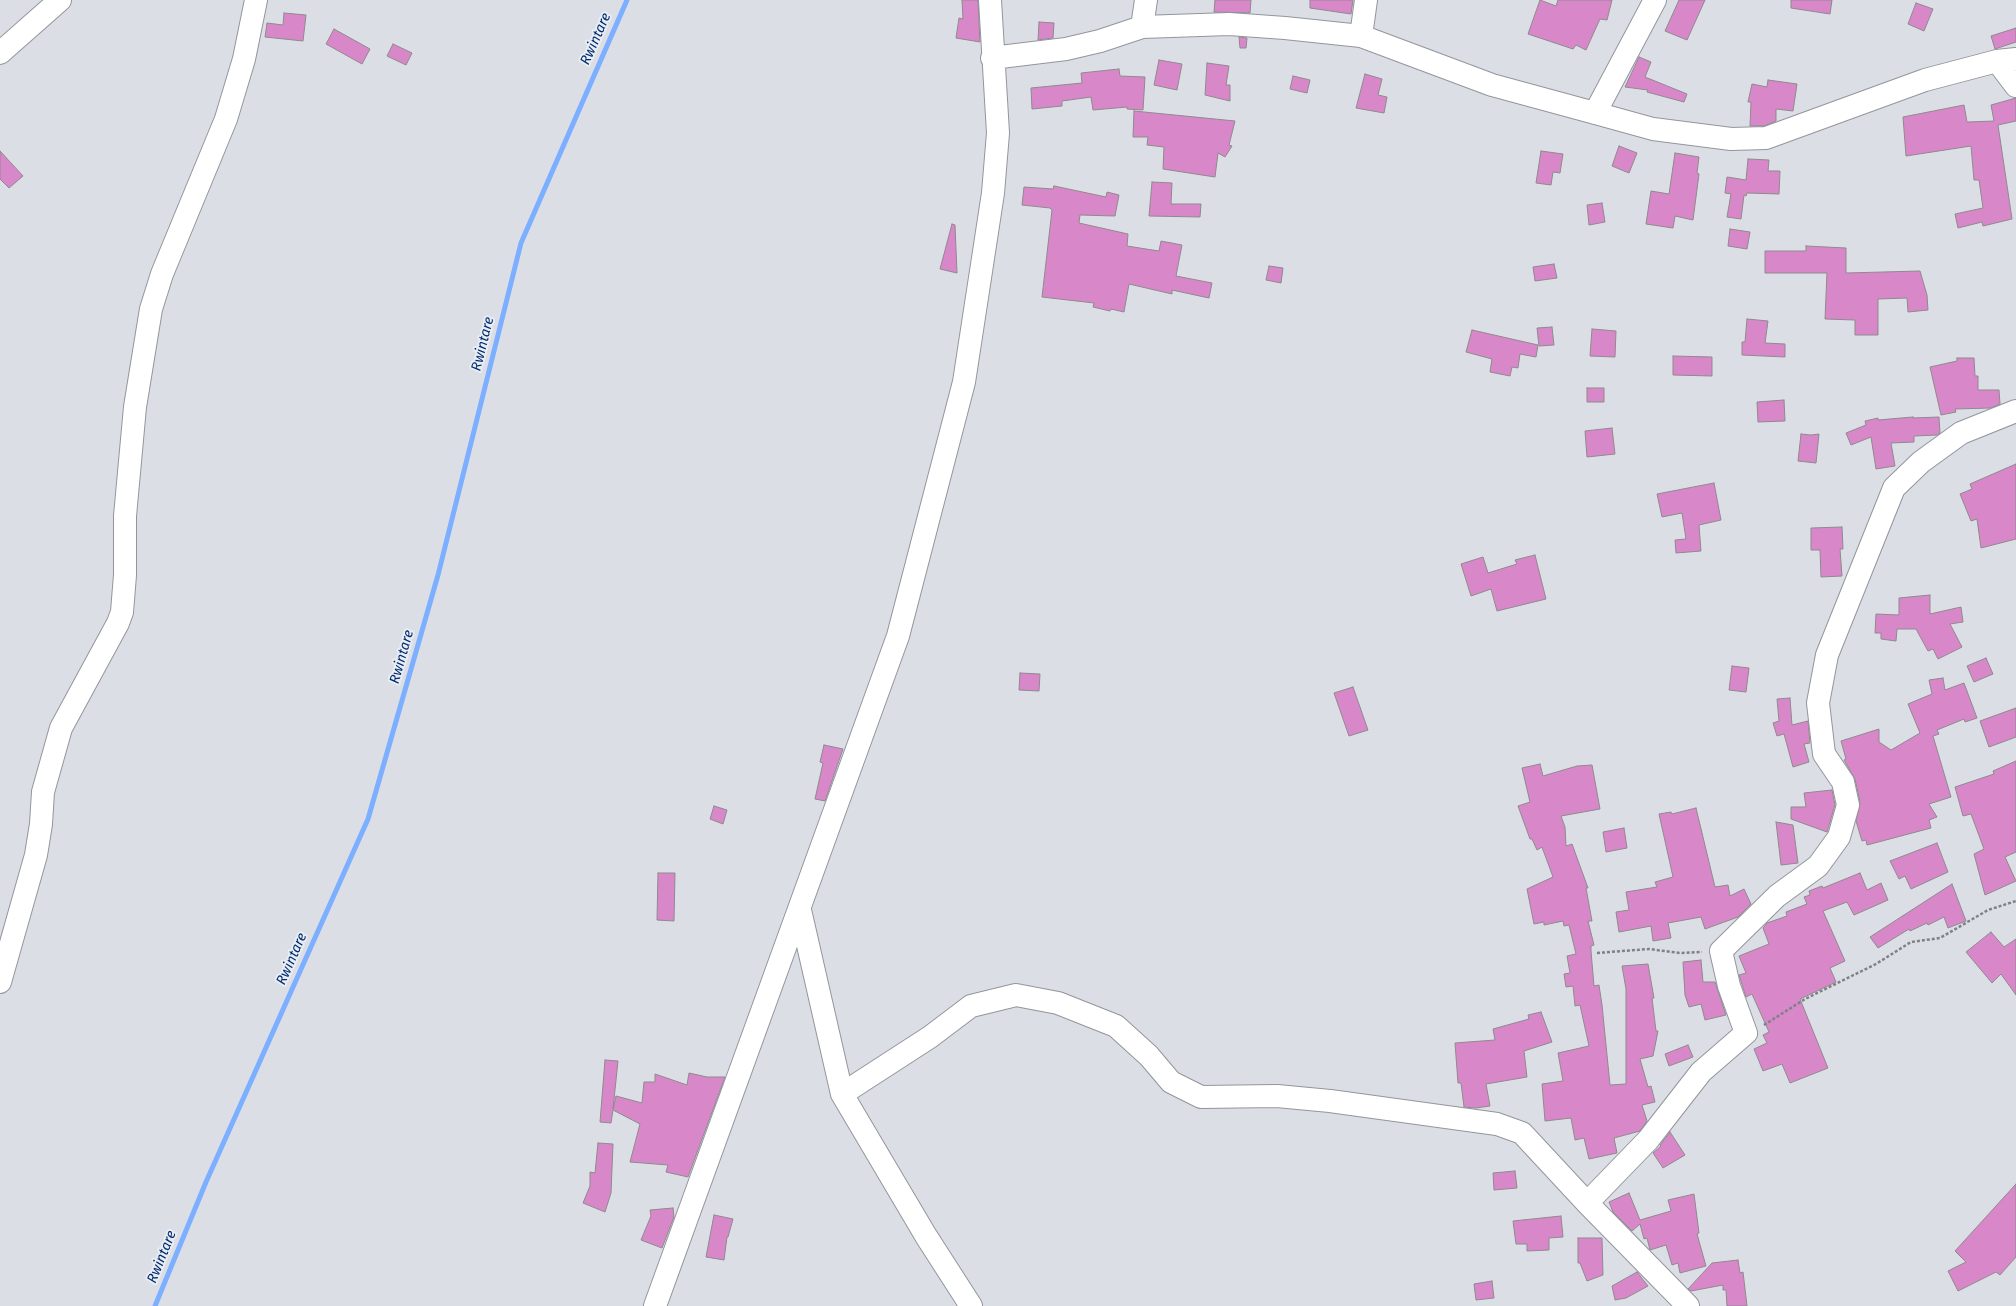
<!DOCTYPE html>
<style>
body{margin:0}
canvas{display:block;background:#dbdee5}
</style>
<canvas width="2016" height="1306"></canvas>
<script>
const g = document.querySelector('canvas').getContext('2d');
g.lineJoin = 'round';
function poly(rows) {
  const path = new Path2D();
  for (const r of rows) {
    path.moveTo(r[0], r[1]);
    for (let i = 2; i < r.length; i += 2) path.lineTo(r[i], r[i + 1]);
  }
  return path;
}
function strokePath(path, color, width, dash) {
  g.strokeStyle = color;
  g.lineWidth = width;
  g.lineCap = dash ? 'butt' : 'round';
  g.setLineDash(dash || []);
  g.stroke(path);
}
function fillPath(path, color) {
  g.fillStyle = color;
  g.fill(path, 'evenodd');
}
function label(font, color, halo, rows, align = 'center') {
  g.font = font + ' "Fira Sans",sans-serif';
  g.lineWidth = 4;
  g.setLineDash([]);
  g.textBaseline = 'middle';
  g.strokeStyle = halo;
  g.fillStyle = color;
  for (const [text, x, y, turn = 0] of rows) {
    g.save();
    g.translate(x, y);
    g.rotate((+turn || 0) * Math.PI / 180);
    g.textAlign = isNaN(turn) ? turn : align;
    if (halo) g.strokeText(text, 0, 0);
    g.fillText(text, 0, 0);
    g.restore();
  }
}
const stream = poly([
 [155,1306,206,1182,368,819,438,575,521,243,627,0]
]);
const building = poly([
 [962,0,978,0,980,42,956,38,959,18,963,19,962,0],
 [1215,0,1251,0,1250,13,1214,12,1215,0],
 [1310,0,1353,0,1351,14,1310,8,1310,0],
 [1540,0,1556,6,1558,0,1612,0,1607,20,1600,19,1586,50,1576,45,1573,49,1528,34,1540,0],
 [1679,0,1705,0,1687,40,1665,31,1679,0],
 [1791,0,1832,0,1830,14,1791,8,1791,0],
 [1916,3,1933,9,1924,31,1908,24,1916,3],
 [284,13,306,15,303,41,265,37,267,23,283,25,284,13],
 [1039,22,1054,23,1053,38,1038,40,1039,22],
 [2016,28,2016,42,1995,49,1991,36,2016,28],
 [334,29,370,49,362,64,326,44,334,29],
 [1239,37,1247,38,1246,48,1240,48,1239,37],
 [393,44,412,53,406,65,387,56,393,44],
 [1639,57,1651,62,1645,77,1687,94,1684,102,1647,92,1648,90,1625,87,1639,57],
 [1159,60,1182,64,1177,90,1154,85,1159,60],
 [1207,63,1229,66,1226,85,1230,85,1230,101,1205,95,1207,63],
 [1119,69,1120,76,1145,77,1143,110,1127,109,1127,107,1093,110,1091,97,1062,101,1062,106,1032,109,1031,88,1082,83,1081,73,1119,69],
 [1365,74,1382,79,1378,95,1387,97,1384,113,1356,108,1365,74],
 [1293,76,1310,80,1307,93,1290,89,1293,76],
 [1768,80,1797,84,1793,111,1776,109,1776,121,1764,126,1750,126,1751,102,1748,102,1752,84,1767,87,1768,80],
 [2016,98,2016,121,1998,125,2012,219,1983,226,1982,222,1958,228,1955,214,1983,208,1979,180,1974,180,1971,146,1906,156,1903,117,1964,105,1967,122,1994,121,1991,105,2016,98],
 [1134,111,1235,121,1229,145,1232,146,1225,157,1218,153,1215,177,1163,169,1164,147,1147,145,1148,137,1133,137,1134,111],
 [1619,146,1637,153,1629,173,1612,166,1619,146],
 [0,151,23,176,9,188,0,179,0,151],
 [1541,151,1563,154,1560,173,1553,172,1551,185,1536,183,1541,151],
 [1675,153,1699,157,1697,173,1699,174,1693,220,1675,216,1673,228,1646,224,1651,191,1669,194,1675,153],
 [1748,159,1769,160,1768,171,1780,171,1779,194,1747,193,1746,196,1744,195,1741,219,1727,217,1731,194,1725,193,1727,177,1746,180,1748,159],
 [1152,182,1172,183,1171,204,1201,204,1200,217,1149,216,1152,182],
 [1054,186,1106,197,1107,192,1119,195,1115,216,1080,215,1079,223,1128,234,1127,246,1159,251,1161,241,1182,245,1176,276,1212,283,1209,298,1172,290,1172,294,1129,284,1124,312,1111,309,1110,311,1093,307,1094,303,1042,297,1052,210,1050,208,1022,205,1024,187,1053,189,1054,186],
 [1602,203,1605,222,1589,225,1587,205,1602,203],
 [952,224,955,225,957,273,940,269,952,224],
 [1730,229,1750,232,1747,249,1728,246,1730,229],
 [1806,246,1846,248,1846,273,1920,271,1927,295,1928,310,1908,312,1907,298,1878,299,1878,335,1855,335,1855,320,1825,319,1827,273,1765,273,1765,251,1806,251,1806,246],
 [1554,264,1557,278,1535,281,1533,267,1554,264],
 [1269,266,1283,268,1281,283,1266,280,1269,266],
 [1747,319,1768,321,1765,343,1785,344,1785,357,1742,355,1742,342,1745,342,1747,319],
 [1552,327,1554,345,1539,346,1537,328,1552,327],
 [1592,329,1616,331,1615,357,1590,356,1592,329],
 [1472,330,1538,345,1536,357,1520,354,1518,368,1512,367,1510,376,1490,372,1492,359,1466,352,1472,330],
 [1673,356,1712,357,1712,376,1673,375,1673,356],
 [1957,358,1974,358,1975,376,1978,376,1978,390,1999,390,2000,404,1991,408,1955,409,1956,412,1941,415,1930,367,1957,361,1957,358],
 [1587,388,1604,388,1604,402,1587,402,1587,388],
 [1784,400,1785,421,1758,422,1757,402,1784,400],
 [1913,417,1913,418,1939,417,1940,433,1937,435,1914,436,1914,442,1891,443,1895,466,1876,469,1871,437,1851,445,1846,433,1866,425,1865,421,1878,418,1878,420,1913,417],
 [1612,428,1615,454,1587,457,1585,431,1612,428],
 [1801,434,1811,435,1819,434,1816,463,1798,461,1801,434],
 [2016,464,2016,539,1981,548,1977,519,1971,521,1960,494,1972,489,1970,484,2016,464],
 [1714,483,1721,520,1699,525,1701,551,1676,553,1675,540,1686,539,1682,513,1662,517,1657,494,1714,483],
 [1842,527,1843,549,1840,549,1842,576,1821,577,1820,550,1811,550,1811,528,1842,527],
 [1535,555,1546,599,1497,611,1491,589,1471,596,1461,564,1483,557,1488,573,1517,564,1515,560,1535,555],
 [1930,595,1930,614,1961,607,1963,622,1950,624,1962,647,1938,659,1933,649,1928,651,1916,629,1897,629,1896,641,1881,639,1881,633,1875,633,1876,614,1899,615,1899,598,1930,595],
 [1986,658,1993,674,1974,682,1967,666,1986,658],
 [1732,666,1749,668,1746,692,1729,690,1732,666],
 [1020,673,1040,674,1039,691,1019,690,1020,673],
 [1943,678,1945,690,1964,683,1977,718,1965,722,1964,719,1937,730,1939,734,1933,736,1951,797,1929,804,1937,817,1929,820,1931,828,1867,845,1866,840,1862,841,1856,821,1860,802,1855,779,1844,760,1846,759,1841,741,1879,729,1879,742,1891,750,1920,733,1908,704,1932,694,1929,680,1943,678],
 [1353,687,1368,730,1349,736,1334,693,1353,687],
 [1790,698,1792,725,1808,721,1810,743,1804,744,1809,762,1793,767,1784,734,1777,736,1773,723,1779,721,1777,699,1790,698],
 [2016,708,2016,737,1989,747,1980,721,2016,708],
 [824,745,843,749,825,801,815,799,823,763,820,762,824,745],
 [2016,761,2016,852,2005,857,2016,881,1985,895,1974,854,1984,849,1971,814,1963,816,1955,787,1994,774,1993,771,2016,761],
 [1540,764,1543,776,1577,766,1592,765,1600,809,1561,816,1565,827,1566,846,1572,844,1588,888,1586,888,1592,921,1588,921,1594,945,1591,946,1591,951,1594,986,1599,985,1602,1005,1610,1085,1626,1084,1626,989,1622,966,1648,964,1654,998,1652,998,1656,1031,1658,1031,1653,1056,1640,1059,1648,1087,1651,1086,1655,1102,1642,1105,1647,1121,1640,1131,1614,1138,1617,1153,1589,1159,1584,1138,1575,1140,1571,1118,1545,1121,1542,1084,1563,1081,1558,1053,1589,1046,1580,1005,1575,1006,1573,986,1566,987,1564,974,1570,973,1567,956,1576,954,1569,925,1564,926,1563,921,1544,925,1544,922,1534,924,1527,889,1553,877,1542,847,1537,850,1532,839,1530,839,1518,806,1530,802,1522,768,1540,764],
 [1832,790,1835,805,1827,832,1791,819,1791,807,1806,807,1804,793,1832,790],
 [714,806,727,810,723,824,710,819,714,806],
 [1696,808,1715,887,1728,885,1730,896,1744,889,1751,904,1738,917,1705,929,1701,917,1668,923,1671,938,1653,941,1651,926,1619,932,1616,912,1629,910,1626,892,1657,887,1655,882,1673,877,1659,814,1671,812,1672,814,1696,808],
 [1776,822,1793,825,1798,863,1781,865,1776,822],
 [1624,828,1627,848,1606,852,1603,832,1624,828],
 [1937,843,1948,872,1911,889,1905,876,1899,879,1890,861,1937,843],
 [658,873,675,873,674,921,657,920,658,873],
 [1860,873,1867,890,1881,883,1888,900,1854,915,1847,902,1823,911,1845,961,1830,968,1836,982,1800,999,1828,1068,1790,1083,1782,1064,1763,1071,1754,1049,1767,1043,1763,1035,1769,1032,1752,994,1746,997,1739,975,1746,973,1739,956,1769,944,1763,928,1767,923,1787,916,1786,912,1807,904,1804,897,1810,895,1809,891,1822,886,1823,888,1860,873],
 [1952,884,1966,921,1948,928,1944,917,1928,925,1927,923,1910,931,1909,929,1878,948,1870,937,1952,884],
 [1991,932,2004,947,2016,939,2016,995,2001,974,1992,983,1966,952,1991,932],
 [1701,960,1703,982,1715,982,1726,1015,1705,1020,1701,1004,1689,1007,1685,995,1683,962,1701,960],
 [1541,1012,1552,1042,1524,1051,1527,1077,1486,1084,1490,1106,1476,1108,1464,1107,1461,1083,1458,1083,1455,1043,1495,1040,1493,1029,1529,1019,1528,1015,1541,1012],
 [1688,1045,1693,1057,1669,1066,1665,1054,1688,1045],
 [605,1060,618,1061,613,1109,616,1096,642,1103,644,1082,655,1082,655,1074,687,1085,689,1073,707,1077,725,1077,688,1177,666,1172,668,1165,630,1162,640,1124,613,1110,611,1123,600,1122,605,1060],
 [1670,1132,1685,1155,1663,1168,1653,1153,1661,1146,1660,1145,1670,1132],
 [598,1143,613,1144,611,1193,605,1212,583,1203,590,1186,590,1172,595,1173,598,1143],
 [1515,1171,1517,1188,1494,1190,1493,1173,1515,1171],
 [2016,1184,2016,1257,2000,1275,1996,1272,1958,1291,1948,1271,1966,1262,1955,1251,2016,1184],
 [1629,1193,1640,1220,1671,1211,1668,1200,1694,1194,1699,1233,1697,1234,1706,1266,1680,1273,1678,1263,1672,1265,1666,1245,1650,1250,1647,1238,1644,1239,1640,1224,1632,1231,1613,1212,1609,1202,1629,1193],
 [673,1208,674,1217,662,1248,641,1240,651,1216,650,1210,673,1208],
 [714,1215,733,1219,728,1237,727,1237,724,1260,706,1257,714,1215],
 [1561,1216,1563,1237,1549,1238,1549,1250,1527,1251,1527,1244,1516,1244,1513,1221,1561,1216],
 [1578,1238,1602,1238,1603,1275,1587,1281,1580,1263,1578,1263,1578,1238],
 [1738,1260,1740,1273,1743,1272,1747,1306,1727,1306,1726,1290,1723,1290,1723,1285,1691,1291,1688,1289,1712,1263,1738,1260],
 [1637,1272,1648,1286,1626,1298,1615,1300,1612,1286,1637,1272],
 [1492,1281,1494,1298,1476,1300,1474,1284,1492,1281]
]);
const path = poly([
 [1597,953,1649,949,1680,953,1702,952],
 [1764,1025,1805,999,1876,964,1911,942,1940,938,1988,910,2016,901]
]);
const minor = poly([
 [1142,27,1146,0],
 [1361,36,1366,0],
 [0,53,60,0],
 [992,58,1066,49,1100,41,1142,27,1229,24,1285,28,1361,36,1492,85,1595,113,1653,129,1731,139,1766,138,1925,80,1997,61,2016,59],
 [1997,61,2016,86],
 [1595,113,1655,0],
 [800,910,842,1094,926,1236,971,1306],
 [0,982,36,855,41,824,43,792,61,728,118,623,122,612,125,575,125,516,135,407,151,309,162,274,226,119,244,59,256,0],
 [842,1094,930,1037,971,1006,1016,995,1058,1003,1116,1026,1149,1056,1171,1082,1201,1097,1277,1096,1330,1101,1497,1124,1522,1133,1587,1203,1688,1306],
 [1587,1203,1648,1140,1701,1072,1746,1033,1729,986,1721,951,1777,896,1818,866,1839,837,1848,805,1843,782,1824,754,1818,703,1827,655,1894,488,1921,462,1961,433,2016,411],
 [655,1306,898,636,964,382,993,193,998,133,990,0]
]);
const waterNames = [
 ["Rwintare",596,39,-66],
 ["Rwintare",483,344,-76],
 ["Rwintare",402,657,-74],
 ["Rwintare",292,959,-66],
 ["Rwintare",162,1257,-68]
];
strokePath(stream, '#7cafff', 5);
fillPath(building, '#d888c9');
strokePath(building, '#8f898e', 1);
strokePath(minor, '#92969c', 24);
strokePath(path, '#7f8185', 2.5, [3, 2]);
strokePath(minor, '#fff', 22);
label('italic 14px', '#002b6f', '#e8ecf3', waterNames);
</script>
